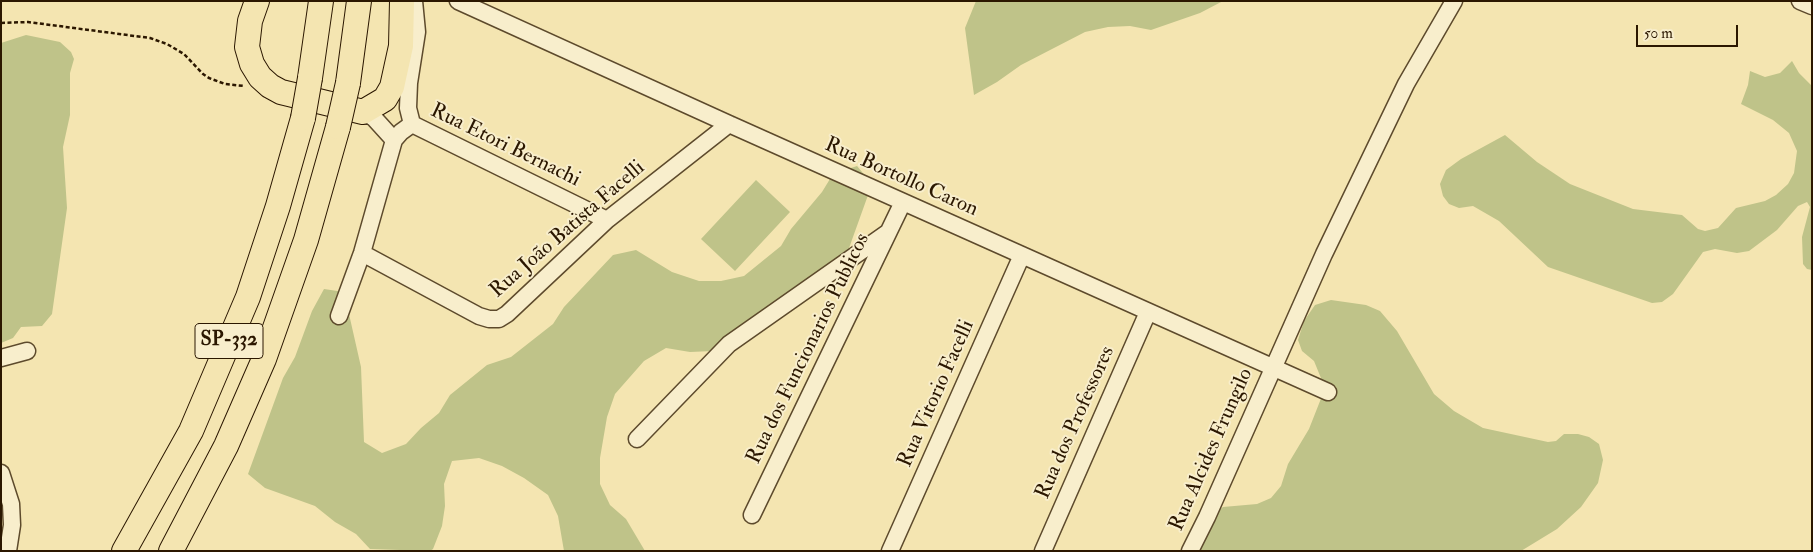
<!DOCTYPE html>
<meta charset="utf-8">
<style>
body{margin:0}
#map{position:relative;width:1813px;height:552px;overflow:hidden;background:#f4e5b1;font-family:"IM FELL Double Pica",serif}
canvas{display:block}
.frame{position:absolute;inset:0;border:2px solid #2b1700;pointer-events:none}
.scale{position:absolute;left:1636px;top:25px;width:102px;height:22px;box-sizing:border-box;border:2px solid #2b1700;border-top:0;padding-left:6px;font-size:15px;line-height:18px;white-space:nowrap;color:#2b1700;-webkit-text-stroke:4px #f8eecc;paint-order:stroke}
</style>
<div id="map">
<canvas width="1813" height="552"></canvas>
<div class="frame"></div>
<div class="scale">50 m</div>
</div>
<script>
const g = document.querySelector('canvas').getContext('2d');
g.lineJoin = 'round';
function fillPath(path, color) {
  g.fillStyle = color;
  g.fill(path, 'evenodd');
}
function poly(rows) {
  const path = new Path2D();
  for (const r of rows) {
    path.moveTo(r[0], r[1]);
    for (let i = 2; i < r.length; i += 2) path.lineTo(r[i], r[i + 1]);
  }
  return path;
}
function strokePath(path, color, width, dash) {
  g.strokeStyle = color;
  g.lineWidth = width;
  g.lineCap = dash ? 'butt' : 'round';
  g.setLineDash(dash || []);
  g.stroke(path);
}
function label(font, color, halo, rows, align = 'center') {
  g.font = font + ' "IM FELL Double Pica",serif';
  g.lineWidth = 4;
  g.setLineDash([]);
  g.textBaseline = 'middle';
  g.strokeStyle = halo;
  g.fillStyle = color;
  for (const [text, x, y, turn = 0] of rows) {
    g.save();
    g.translate(x, y);
    g.rotate((+turn || 0) * Math.PI / 180);
    g.textAlign = isNaN(turn) ? turn : align;
    if (halo) g.strokeText(text, 0, 0);
    g.fillText(text, 0, 0);
    g.restore();
  }
}
const green = poly([
 [976,1,1223,1,1200,13,1151,30,1130,26,1108,27,1085,32,1021,65,997,82,974,95,965,28],
 [26,35,60,42,71,52,74,59,70,73,70,115,63,147,67,208,52,314,42,326,21,327,13,338,1,343,1,43],
 [1792,61,1799,73,1812,86,1812,270,1807,269,1803,264,1802,237,1810,207,1807,202,1798,206,1777,230,1749,251,1737,253,1715,249,1703,252,1673,294,1662,302,1652,303,1548,267,1499,221,1473,206,1459,208,1449,204,1443,196,1440,184,1446,170,1461,159,1505,135,1537,162,1570,184,1633,209,1682,215,1698,229,1705,231,1718,228,1736,208,1765,201,1776,195,1788,184,1794,173,1797,151,1789,133,1773,120,1741,104,1748,85,1750,71,1765,77,1780,73],
 [857,166,872,184,839,276,713,351,690,352,666,348,644,361,615,394,607,417,600,458,600,484,610,505,626,519,645,551,564,551,558,516,548,495,524,478,502,466,479,458,452,461,444,484,445,506,442,526,433,549,430,551,370,549,356,534,335,522,315,506,265,488,248,474,283,378,295,357,312,311,324,289,344,292,361,367,364,442,382,453,406,444,421,428,439,413,450,395,487,365,511,357,553,324,564,307,613,255,636,250,672,272,699,281,721,281,744,276,781,246,791,229,822,192,833,174],
 [756,180,790,212,735,271,701,239],
 [1331,300,1366,305,1380,311,1397,331,1434,394,1454,411,1483,428,1548,442,1556,441,1564,434,1578,434,1589,437,1599,444,1603,460,1598,483,1581,507,1557,529,1521,551,1199,551,1214,514,1223,507,1257,504,1271,498,1281,486,1288,464,1309,429,1322,396,1323,383,1314,361,1302,351,1298,340,1304,321,1315,305]
]);
const path = poly([
 [1,23,28,22,150,38,167,44,184,54,203,74,209,78,225,84,244,86]
]);
const minor = poly([
 [458,1,729,124,1328,392],
 [1800,1,1812,6],
 [363,112,374,118,394,140],
 [412,124,607,220],
 [412,124,408,108,409,83,417,32,414,1],
 [362,253,479,316,489,319,499,319,507,314,607,220,729,124],
 [339,316,362,253,394,140,401,132,412,124],
 [1,358,27,351],
 [637,439,729,344,887,233],
 [1,473,11,504,12,525,8,551],
 [752,515,903,202],
 [890,551,1022,255],
 [1043,551,1148,312],
 [1190,551,1207,517,1324,254,1406,84,1454,1]
]);
const highway = poly([
 [257,1,250,21,247,47,252,64,260,77,270,86,281,92,363,112,385,99,392,87,401,46,402,1],
 [310,78,321,1],
 [348,83,359,1],
 [124,551,191,431,248,297,278,206,303,118],
 [171,551,226,446,264,359,306,240,338,127]
]);
const highwayBridge = poly([
 [303,118,310,78],
 [338,127,348,83]
]);
const shields = [
 [229,341,68]
];
const shieldNames = [
 ["SP-332",229,341]
];
const streetNames = [
 ["Rua Etori Bernachi",505,146,26],
 ["Rua Bortollo Caron",901,178,24],
 ["Rua João Batista Facelli",568,230,-41],
 ["Rua dos Funcionarios Publicos",809,349,-64],
 ["Rua Vitorio Facelli",937,394,-66],
 ["Rua dos Professores",1076,423,-66],
 ["Rua Alcides Frungilo",1212,450,-66]
];
fillPath(green, '#bfc389');
strokePath(minor, '#5d4a2c', 19);
strokePath(highway, '#2b1700', 26);
strokePath(path, '#2b1700', 2.5, [4, 2.5]);
strokePath(minor, '#f8eecc', 16);
strokePath(highway, '#f4e5b1', 24);
strokePath(highwayBridge, '#2b1700', 26, []);
strokePath(highwayBridge, '#f4e5b1', 24);
for (const [x, y, w] of shields) {
  const box = new Path2D();
  box.roundRect(x - w / 2, y - 17.5, w, 35, 4);
  g.fillStyle = '#f8eecc';
  g.fill(box);
  strokePath(box, '#2b1700', 1);
}
label('bold 20px', '#2b1700', null, shieldNames);
label('21px', '#2b1700', '#f8eecc', streetNames);
</script>
